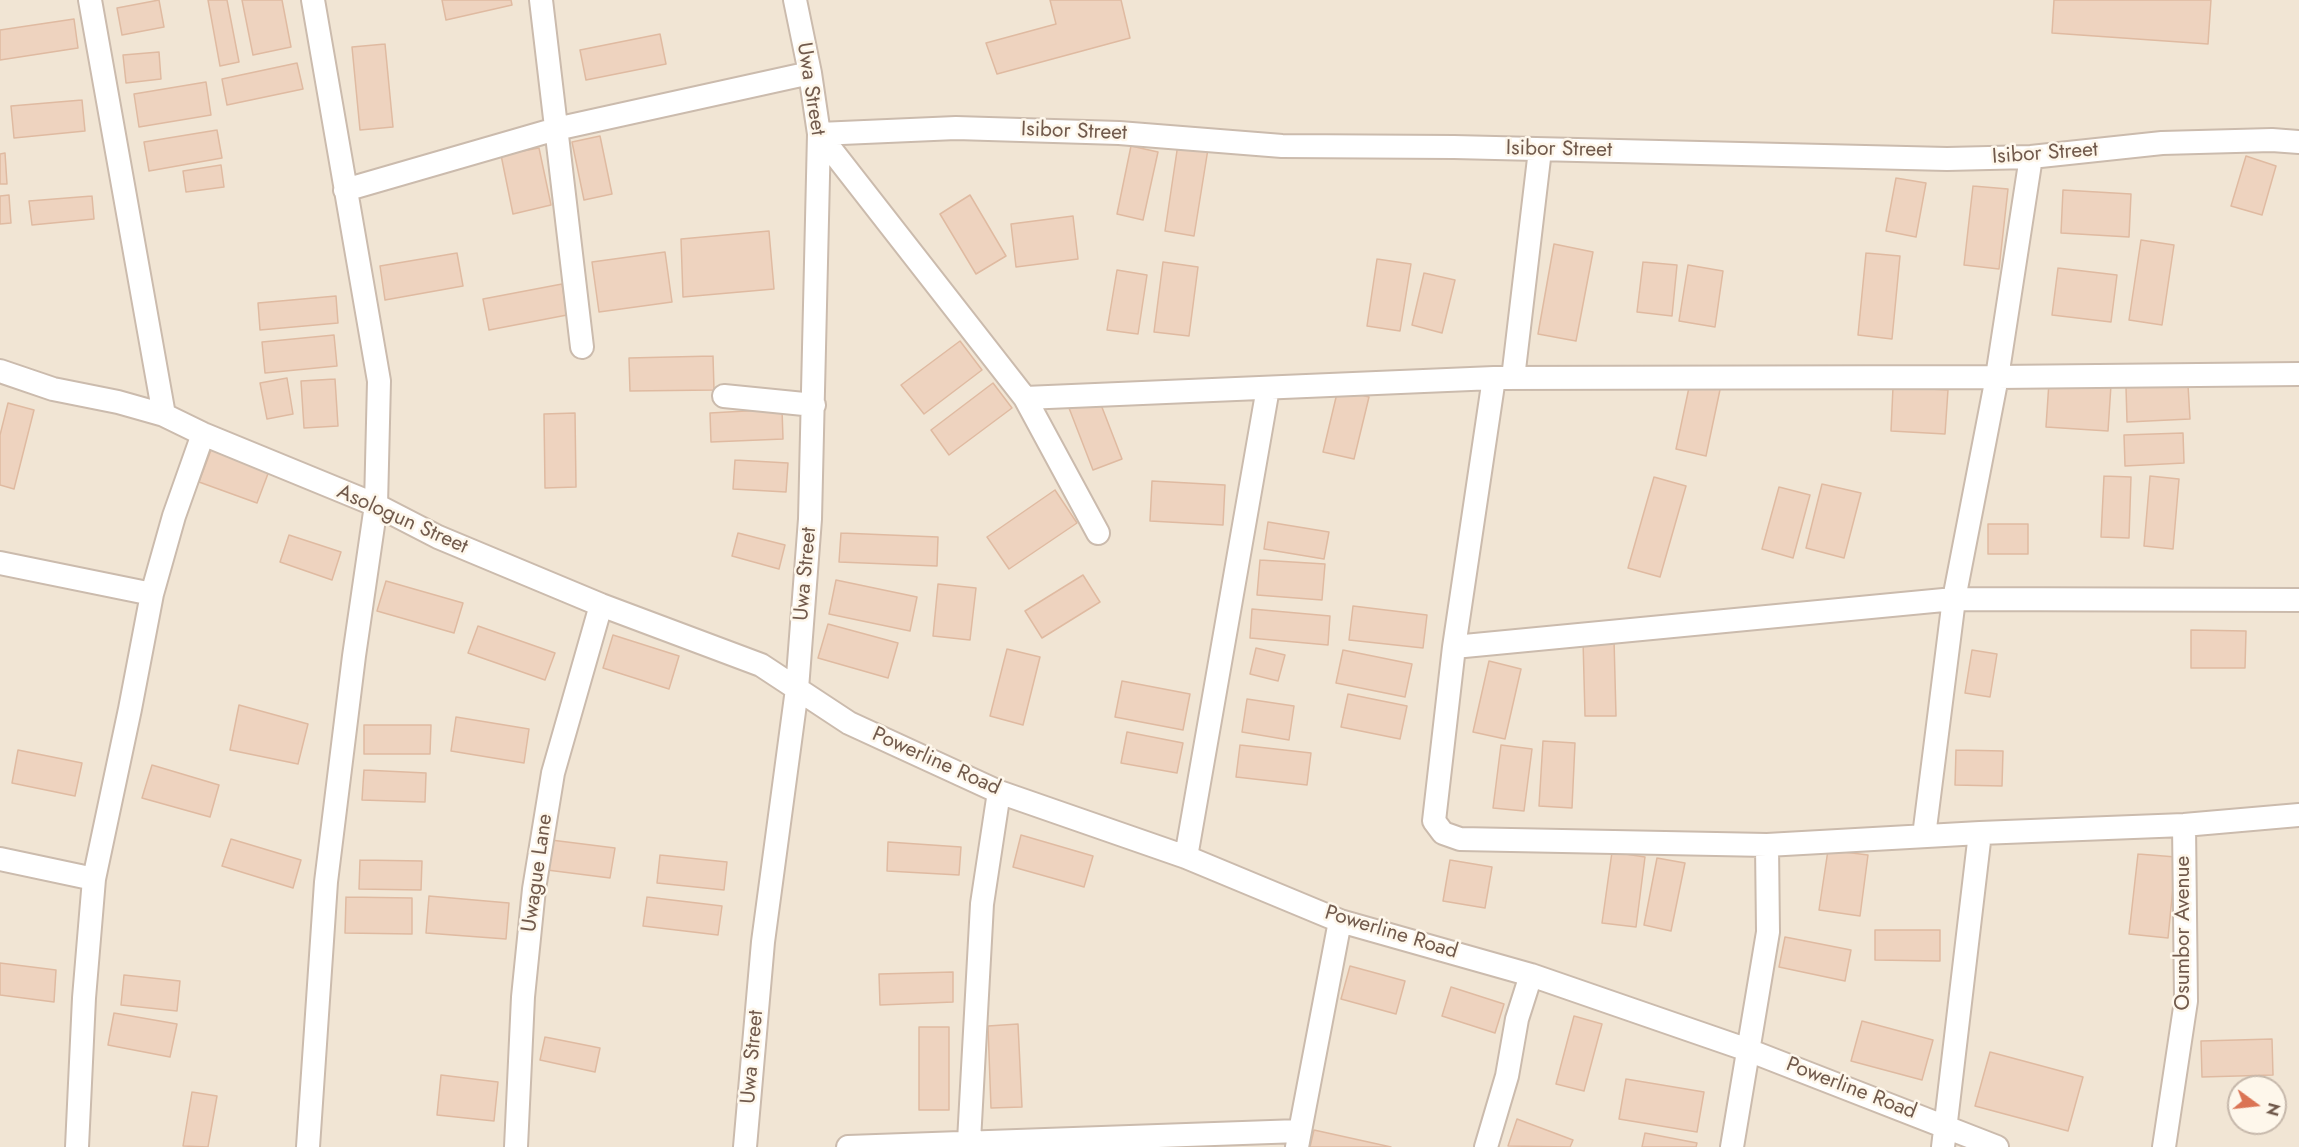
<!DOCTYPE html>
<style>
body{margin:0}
#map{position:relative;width:2299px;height:1147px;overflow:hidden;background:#faf3e6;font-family:Jost,sans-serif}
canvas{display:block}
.north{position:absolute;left:2227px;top:1075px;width:60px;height:60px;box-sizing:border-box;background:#fef7eb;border:2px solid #c6b8ab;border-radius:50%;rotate:105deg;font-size:16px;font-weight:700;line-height:24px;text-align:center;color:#715a4c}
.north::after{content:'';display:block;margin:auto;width:21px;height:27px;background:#db7454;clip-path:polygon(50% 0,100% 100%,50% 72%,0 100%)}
</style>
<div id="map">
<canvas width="2299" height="1147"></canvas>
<div class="north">N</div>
</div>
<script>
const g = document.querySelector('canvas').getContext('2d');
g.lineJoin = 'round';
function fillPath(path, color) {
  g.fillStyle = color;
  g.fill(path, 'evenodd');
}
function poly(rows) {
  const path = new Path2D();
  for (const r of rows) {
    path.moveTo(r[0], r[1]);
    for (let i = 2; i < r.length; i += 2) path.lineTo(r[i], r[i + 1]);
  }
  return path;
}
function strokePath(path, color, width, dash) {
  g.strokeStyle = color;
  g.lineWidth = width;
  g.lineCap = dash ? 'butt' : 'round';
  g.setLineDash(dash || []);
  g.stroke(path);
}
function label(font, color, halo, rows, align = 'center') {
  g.font = font + ' Jost,sans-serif';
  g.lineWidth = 5;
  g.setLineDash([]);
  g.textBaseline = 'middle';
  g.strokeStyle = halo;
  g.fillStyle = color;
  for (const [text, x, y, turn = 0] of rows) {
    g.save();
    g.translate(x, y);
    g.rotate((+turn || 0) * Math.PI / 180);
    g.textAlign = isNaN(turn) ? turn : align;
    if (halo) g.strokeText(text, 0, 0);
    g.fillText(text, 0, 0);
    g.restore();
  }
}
const residential = poly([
 [0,0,2299,0,2299,1147,0,1147],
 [2239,1087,2275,1087,2275,1123,2239,1123]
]);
const building = poly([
 [159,0,164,27,122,35,117,8,159,0],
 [208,0,227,0,239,62,220,66,208,0],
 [242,0,282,0,291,47,253,55,242,0],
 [442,0,511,0,512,5,446,20,442,0],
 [1050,0,1121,0,1130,38,997,74,986,43,1056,24,1050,0],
 [2054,0,2211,0,2208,44,2052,33,2054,0],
 [74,19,78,48,0,60,0,30,74,19],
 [660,34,666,64,586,80,580,50,660,34],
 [385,44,393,127,360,130,352,47,385,44],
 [159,52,161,79,126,83,123,55,159,52],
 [297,63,303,89,227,105,222,79,297,63],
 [206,82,211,115,139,127,134,94,206,82],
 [82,100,85,131,14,138,11,106,82,100],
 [217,130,222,158,149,171,144,142,217,130],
 [600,136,612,194,584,200,572,142,600,136],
 [1178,144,1208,149,1194,236,1165,231,1178,144],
 [1131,146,1158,152,1143,220,1117,214,1131,146],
 [539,148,551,205,513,214,501,155,539,148],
 [5,153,7,184,0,184,0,154,5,153],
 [2246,156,2276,166,2262,215,2231,206,2246,156],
 [221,165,224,187,186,192,183,171,221,165],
 [1896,178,1926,183,1916,237,1886,231,1896,178],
 [1973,186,2008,189,1999,269,1964,265,1973,186],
 [2063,190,2131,194,2129,237,2061,233,2063,190],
 [9,195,11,223,0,224,0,196,9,195],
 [970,195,1006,256,976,274,940,214,970,195],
 [92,196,94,219,32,225,29,201,92,196],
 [1073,216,1078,259,1016,267,1011,224,1073,216],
 [769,231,774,289,683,297,681,239,769,231],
 [2141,240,2174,245,2162,325,2129,320,2141,240],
 [1554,244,1593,252,1576,341,1538,334,1554,244],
 [665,252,672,302,599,312,592,262,665,252],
 [457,253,463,286,385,300,380,266,457,253],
 [1866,253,1900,256,1892,339,1858,335,1866,253],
 [1377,259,1411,264,1400,331,1367,326,1377,259],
 [1163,262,1198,267,1189,336,1154,332,1163,262],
 [1643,262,1677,265,1672,316,1637,312,1643,262],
 [1688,265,1723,271,1715,327,1679,321,1688,265],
 [2058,268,2117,275,2111,322,2052,315,2058,268],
 [1117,270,1147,275,1138,334,1107,330,1117,270],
 [1424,273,1455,280,1442,333,1412,325,1424,273],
 [562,284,567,315,489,330,483,299,562,284],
 [336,296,338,323,260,330,258,303,336,296],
 [334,335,337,366,265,373,262,342,334,335],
 [960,341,982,370,924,414,901,385,960,341],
 [713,356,714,390,630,391,629,358,713,356],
 [287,378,293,414,267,419,260,383,287,378],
 [1691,378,1721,385,1706,456,1676,449,1691,378],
 [335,379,338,426,304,428,301,381,335,379],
 [2049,382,2111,385,2108,431,2046,427,2049,382],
 [993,383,1012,408,949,455,931,430,993,383],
 [2188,385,2190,419,2127,422,2126,387,2188,385],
 [1893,387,1948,390,1945,434,1891,431,1893,387],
 [1338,389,1369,397,1354,459,1323,452,1338,389],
 [1098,397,1122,459,1093,470,1069,408,1098,397],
 [8,403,34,410,14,489,0,485,0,435,8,403],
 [782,409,783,439,711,442,710,413,782,409],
 [575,413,576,487,545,488,544,414,575,413],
 [2183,433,2184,463,2125,466,2124,435,2183,433],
 [211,450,269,471,257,503,199,482,211,450],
 [735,460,788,463,786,492,733,489,735,460],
 [2104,476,2131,477,2129,538,2101,537,2104,476],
 [2150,476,2179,479,2173,549,2144,546,2150,476],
 [1654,477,1686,486,1660,577,1628,568,1654,477],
 [1152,481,1225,485,1223,525,1150,521,1152,481],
 [1822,484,1861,493,1844,558,1806,548,1822,484],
 [1779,487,1810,495,1793,558,1762,549,1779,487],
 [1055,490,1077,523,1009,569,987,537,1055,490],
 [1268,522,1329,532,1324,559,1264,549,1268,522],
 [1988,524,2028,524,2028,554,1988,554,1988,524],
 [738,533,785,545,779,569,732,556,738,533],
 [841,533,938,537,937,566,839,562,841,533],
 [289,535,341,552,332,580,280,562,289,535],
 [1260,560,1325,564,1322,600,1257,595,1260,560],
 [1083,575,1100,602,1042,638,1025,611,1083,575],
 [836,580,917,597,910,631,829,614,836,580],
 [386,581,463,603,454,633,377,611,386,581],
 [938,584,976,588,970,640,933,636,938,584],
 [1353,606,1427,615,1423,648,1349,640,1353,606],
 [1252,609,1330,616,1328,645,1250,638,1252,609],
 [828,624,898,643,888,678,818,658,828,624],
 [478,626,555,653,545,680,468,653,478,626],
 [2191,630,2246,631,2245,668,2191,668,2191,630],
 [613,635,679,656,669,689,603,668,613,635],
 [1614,639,1616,716,1585,716,1583,640,1614,639],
 [1256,648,1285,655,1278,681,1250,674,1256,648],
 [1007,649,1040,657,1023,725,990,716,1007,649],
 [1343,650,1412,664,1405,697,1336,683,1343,650],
 [1972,650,1997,654,1990,697,1965,693,1972,650],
 [1489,661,1521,669,1505,739,1473,732,1489,661],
 [1122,681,1190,694,1183,730,1115,717,1122,681],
 [1348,694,1407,706,1400,739,1341,727,1348,694],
 [1247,699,1294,706,1289,740,1242,732,1247,699],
 [239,705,308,724,298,764,230,750,239,705],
 [456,717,529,729,524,763,451,751,456,717],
 [364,725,431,725,430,754,364,754,364,725],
 [1127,732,1183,743,1177,773,1121,763,1127,732],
 [1543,741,1575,743,1572,808,1539,806,1543,741],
 [1240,745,1311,753,1307,785,1236,777,1240,745],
 [1501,745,1532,749,1524,811,1493,808,1501,745],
 [18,750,82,763,75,796,12,783,18,750],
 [1956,750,2003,751,2002,786,1955,785,1956,750],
 [152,765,219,785,210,817,142,798,152,765],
 [364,770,426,773,425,802,362,800,364,770],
 [1021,835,1093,856,1084,887,1013,867,1021,835],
 [231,839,301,860,293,888,222,866,231,839],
 [551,840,615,848,610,878,547,870,551,840],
 [888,842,961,847,959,875,887,871,888,842],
 [1828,850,1868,855,1860,916,1819,910,1828,850],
 [1612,852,1645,857,1636,927,1602,923,1612,852],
 [2138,854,2176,857,2168,938,2129,934,2138,854],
 [660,855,727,862,724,890,657,883,660,855],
 [1657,858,1685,863,1671,931,1644,925,1657,858],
 [360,860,422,861,421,890,359,889,360,860],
 [1450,860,1492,867,1485,908,1443,901,1450,860],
 [429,896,509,903,506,939,426,933,429,896],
 [346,897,412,898,412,934,345,933,346,897],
 [647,897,722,906,718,935,643,926,647,897],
 [1875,930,1940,930,1940,961,1875,960,1875,930],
 [1785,937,1851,950,1845,981,1779,967,1785,937],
 [0,963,56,970,54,1002,0,995,0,963],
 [1350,966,1405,981,1396,1014,1341,999,1350,966],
 [953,972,953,1002,880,1005,879,974,953,972],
 [124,975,180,981,177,1011,121,1005,124,975],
 [1451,987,1504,1004,1495,1033,1442,1016,1451,987],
 [114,1013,177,1024,170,1057,108,1045,114,1013],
 [1574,1016,1602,1024,1584,1091,1556,1084,1574,1016],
 [1862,1021,1933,1040,1922,1080,1851,1061,1862,1021],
 [1018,1024,1022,1107,991,1108,988,1026,1018,1024],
 [919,1027,949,1027,949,1110,919,1110,919,1027],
 [545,1037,600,1048,595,1072,540,1060,545,1037],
 [2272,1039,2273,1075,2202,1077,2201,1041,2272,1039],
 [1990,1052,2083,1077,2068,1131,1975,1106,1990,1052],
 [441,1075,498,1082,494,1121,437,1115,441,1075],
 [1626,1079,1704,1092,1697,1132,1619,1119,1626,1079],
 [192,1092,217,1096,208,1147,183,1146,192,1092],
 [1517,1119,1573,1140,1570,1147,1508,1146,1517,1119],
 [1314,1130,1391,1147,1310,1147,1314,1130],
 [1645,1133,1697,1143,1696,1147,1642,1147,1645,1133]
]);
const minor = poly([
 [90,0,164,415],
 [541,0,582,347],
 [819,134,956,128,1119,133,1282,146,1454,147,1947,159,2031,157,2162,143,2272,140,2299,142],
 [819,134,1025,398,1098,533],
 [345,190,556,129,810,73],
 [0,371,53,389,118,402,164,415,203,434,376,505,438,537,601,605,761,665,849,723,999,792,1186,857,1340,921,1531,975,1748,1050,1997,1147],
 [1494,378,1454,647,1434,821,1443,833,1460,839,1767,845,1980,833,2184,825,2299,815],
 [1513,378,1540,150],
 [724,396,814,405],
 [1025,398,1494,378,1997,377,2299,374],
 [0,563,152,594],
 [1454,647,1954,599,2299,600],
 [1924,836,1954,599,1997,377,2031,157],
 [1186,857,1268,388],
 [0,859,94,879],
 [969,1141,982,904,999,792],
 [77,1147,84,998,94,879,130,709,152,594,174,516,203,434],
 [308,1147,326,882,354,656,376,505,379,381,313,0],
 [516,1147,523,997,534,889,553,773,601,605],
 [745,1147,763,942,797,689,810,519,819,134,810,73,795,0],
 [848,1147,1299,1131],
 [1297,1147,1340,921],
 [1486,1147,1507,1076,1517,1019,1531,975],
 [1732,1147,1768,932,1767,845],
 [1943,1147,1980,833],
 [2164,1147,2186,1001,2184,825]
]);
const streetNames = [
 ["Uwa Street",810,89,81],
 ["Isibor Street",1074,132,2],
 ["Isibor Street",1559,150,1],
 ["Isibor Street",2045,154,-4],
 ["Asologun Street",402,520,24],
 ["Uwa Street",806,574,-85],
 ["Powerline Road",936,762,24],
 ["Uwague Lane",538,873,-82],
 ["Powerline Road",1391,933,17],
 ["Osumbor Avenue",2184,933,-90],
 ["Uwa Street",753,1057,-85],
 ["Powerline Road",1851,1089,21]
];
fillPath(residential, '#f1e5d4');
fillPath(building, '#eed3bf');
strokePath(building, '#dfbaa1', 1.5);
strokePath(minor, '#cbbbad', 26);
strokePath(minor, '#fff', 22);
label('21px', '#715a4c', '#fef7eb', streetNames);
</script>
